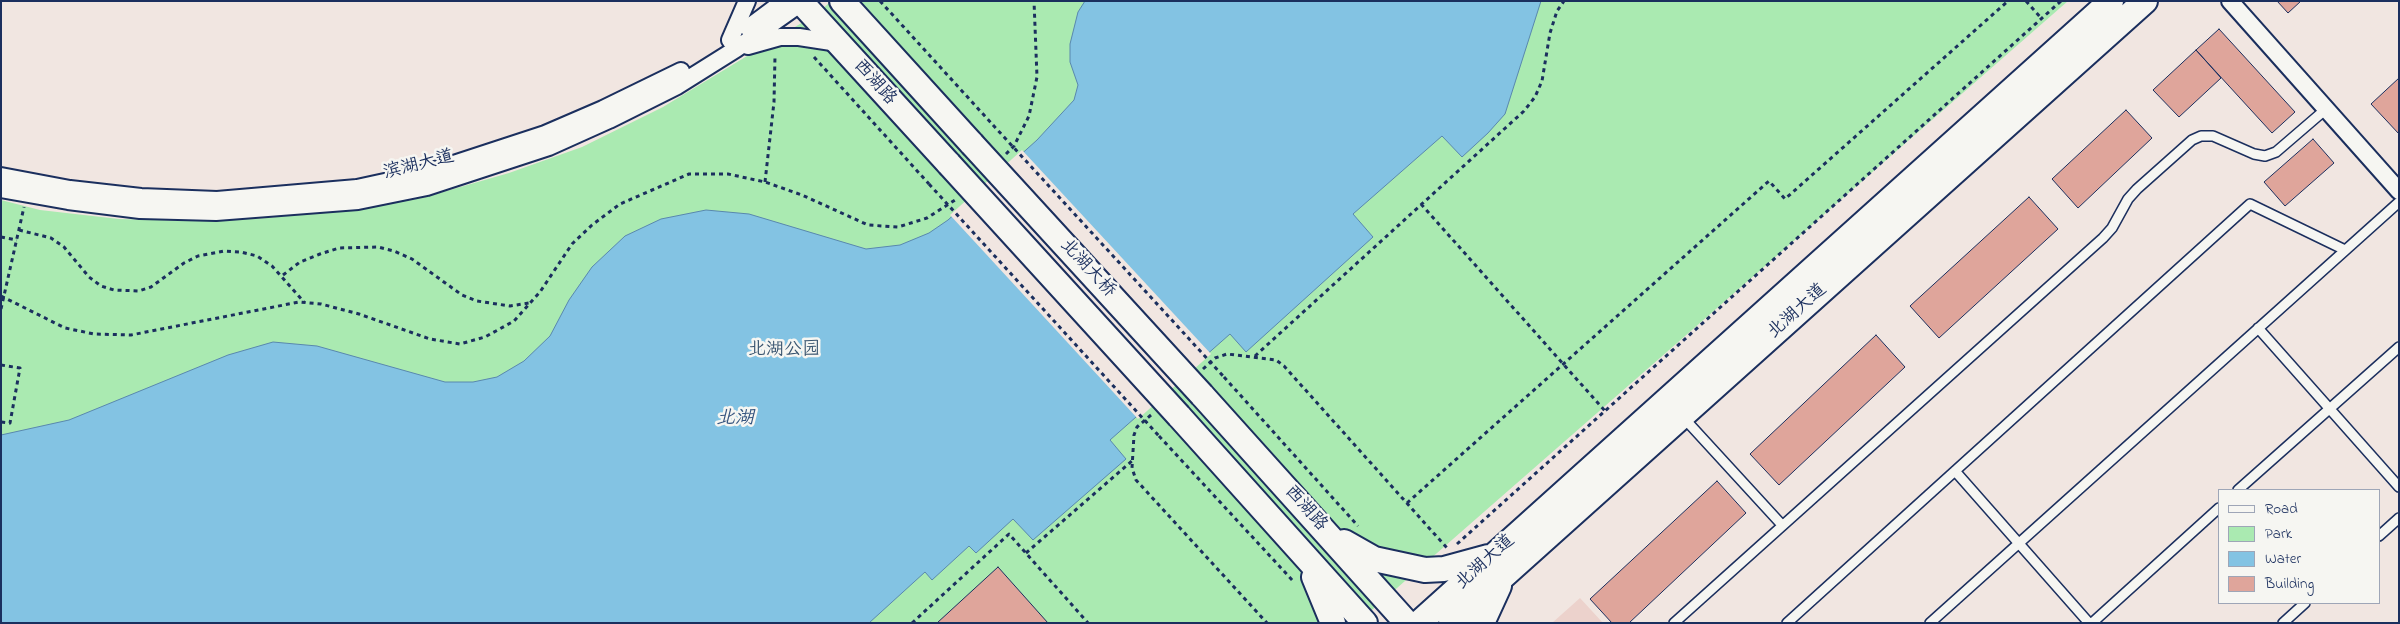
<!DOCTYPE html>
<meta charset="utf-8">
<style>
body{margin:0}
#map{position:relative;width:2400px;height:624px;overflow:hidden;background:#f1e6e1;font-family:"Indie Flower",sans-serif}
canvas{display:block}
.frame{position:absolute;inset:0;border:2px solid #1b2f5e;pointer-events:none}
.legend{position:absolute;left:2218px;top:489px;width:162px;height:115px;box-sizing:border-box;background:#f6f6f2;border:1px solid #9ea6b7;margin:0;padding:6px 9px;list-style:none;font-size:15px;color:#1b2f5e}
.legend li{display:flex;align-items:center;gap:10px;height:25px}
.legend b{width:25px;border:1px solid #9ea6b7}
</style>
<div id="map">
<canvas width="2400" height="624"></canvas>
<div class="frame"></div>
<ul class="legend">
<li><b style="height:6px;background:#f6f6f2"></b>Road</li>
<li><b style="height:14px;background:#aaeab1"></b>Park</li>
<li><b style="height:14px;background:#83c3e3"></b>Water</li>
<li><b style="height:14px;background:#dfa59b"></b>Building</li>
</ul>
</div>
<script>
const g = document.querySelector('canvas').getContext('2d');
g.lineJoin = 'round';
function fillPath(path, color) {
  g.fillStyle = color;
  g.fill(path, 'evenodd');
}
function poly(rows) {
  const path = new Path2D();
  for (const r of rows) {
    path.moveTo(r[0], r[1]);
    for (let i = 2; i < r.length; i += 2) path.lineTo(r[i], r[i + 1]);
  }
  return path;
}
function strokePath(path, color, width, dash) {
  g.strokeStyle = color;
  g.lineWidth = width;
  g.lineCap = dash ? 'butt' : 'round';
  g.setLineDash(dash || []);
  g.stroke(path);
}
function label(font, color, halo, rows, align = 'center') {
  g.font = font + ' "Indie Flower","LXGW WenKai TC",sans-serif';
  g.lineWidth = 5;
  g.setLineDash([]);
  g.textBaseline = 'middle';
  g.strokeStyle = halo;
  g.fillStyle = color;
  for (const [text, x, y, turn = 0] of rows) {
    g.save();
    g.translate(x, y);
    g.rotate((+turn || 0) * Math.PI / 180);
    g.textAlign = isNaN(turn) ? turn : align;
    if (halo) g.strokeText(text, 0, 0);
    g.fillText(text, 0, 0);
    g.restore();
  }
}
const built = poly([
 [1580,598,1603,623,1552,623]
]);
const green = poly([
 [831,1,2068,1,1357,623,1,623,1,200,40,210,119,219,199,221,265,218,340,211,422,198,509,173,582,147,663,107,818,13]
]);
const water = poly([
 [1085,1,1541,1,1505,114,1488,133,1462,157,1442,136,1353,214,1373,237,1246,352,1230,334,1110,440,1126,459,1033,540,1013,519,976,553,969,546,932,580,925,572,869,623,1,623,1,435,69,420,228,355,273,342,317,346,445,382,473,382,497,377,524,361,550,336,569,300,592,267,625,236,661,219,706,210,749,214,866,249,900,245,929,233,948,220,1037,140,1074,100,1078,85,1070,62,1070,44,1078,12,1085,1]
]);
const pier = poly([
 [1022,150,1211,354,1138,419,950,215]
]);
const building = poly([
 [2277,1,2301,1,2288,13,2277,1],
 [2219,29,2295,112,2272,133,2196,50,2219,29],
 [2196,50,2221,78,2179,117,2153,90,2196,50],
 [2399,78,2399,134,2371,104,2399,78],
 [2126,110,2152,138,2078,208,2052,179,2126,110],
 [2313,139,2334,163,2285,206,2264,182,2313,139],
 [2029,197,2058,229,1939,338,1910,306,2029,197],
 [1876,335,1905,367,1779,485,1750,454,1876,335],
 [1717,481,1746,513,1629,623,1612,623,1590,599,1717,481],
 [998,567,1048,623,937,623,998,567]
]);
const path = poly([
 [880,1,993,125],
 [2026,1,2042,19],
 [814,57,929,184],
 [1006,154,1014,146,1029,116,1037,77,1034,1],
 [765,182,774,102,775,56],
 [1421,204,1605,411],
 [19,230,51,238,64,247,89,277,101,286,114,290,139,291,151,287,184,263,198,256,224,251,241,252,257,256,272,266,305,303],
 [1,237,17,240],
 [283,275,300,262,320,254,339,248,378,247,394,251,412,259,462,295,477,301,510,306,529,303],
 [1,296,65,328,94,334,131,335,299,302,321,304,359,314,430,339,460,344,485,337,514,321,540,292,572,244,592,225,620,204,689,174,728,174,765,182,802,195,868,225,898,227,927,218,955,200],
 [1,309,24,207],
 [1255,356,1524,111,1535,97,1542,81,1550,33,1557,11,1564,1],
 [1,365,20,368,10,423,1,422],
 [1203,369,1215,358,1227,354,1276,360,1284,366,1447,548],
 [1224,377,1358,526],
 [1151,415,1137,427,1134,435,1132,468,1136,480,1267,623],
 [1159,436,1294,582],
 [1407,503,1769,181,1785,199,2008,1],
 [1457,544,2061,1],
 [1026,553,1133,460],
 [912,623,1009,534,1088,623]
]);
const service = poly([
 [2258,328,2399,487],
 [1682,416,1782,525],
 [1955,471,2089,623],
 [2238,490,2399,347],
 [2379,536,2399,518],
 [1674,623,2103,238,2112,228,2128,199,2137,189,2192,140,2201,136,2213,136,2254,154,2265,156,2276,152,2326,109],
 [1787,623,2250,204,2345,250],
 [1930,623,2399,202],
 [2092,623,2219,508],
 [2283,623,2305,603]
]);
const minor = poly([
 [2230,1,2399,191],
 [748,28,784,1],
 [730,40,747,1],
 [748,46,780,37,799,37,838,43],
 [1,176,70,189,141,197,217,200,357,188,426,173,545,134,603,109,681,71],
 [1,189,68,201,140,210,216,212,358,201,427,187,549,147,609,120,677,86,736,49,804,1]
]);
const secondary = poly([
 [800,1,949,164],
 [842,1,972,144],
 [1202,395,1407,623],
 [1179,416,1365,623],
 [1344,542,1374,559,1425,570,1444,569,1488,557],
 [1314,577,1333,623],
 [1419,623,2111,1],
 [1451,623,2145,1],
 [1482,623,1499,586]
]);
const pathBridge = poly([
 [993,125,1224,377],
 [929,184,1159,436]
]);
const secondaryBridge = poly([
 [972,144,1202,395],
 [949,164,1179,416]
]);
const streetNames = [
 ["西湖路",874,83,48],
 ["滨湖大道",419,166,-14],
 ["北湖大桥",1087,269,47],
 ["北湖大道",1798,312,-42],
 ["西湖路",1305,509,48],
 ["北湖大道",1486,563,-42]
];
const parkNames = [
 ["北湖公园",784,351]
];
const waterNames = [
 ["北湖",735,420]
];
fillPath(built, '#ecd2cc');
fillPath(green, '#aaeab1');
fillPath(water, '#83c3e3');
strokePath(water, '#5988ae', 1);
fillPath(pier, '#f1e6e1');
fillPath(building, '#dfa59b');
strokePath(building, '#1b2f5e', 1);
strokePath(service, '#1b2f5e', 12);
strokePath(minor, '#1b2f5e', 20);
strokePath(secondary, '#1b2f5e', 28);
strokePath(path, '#1b2f5e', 3, [4, 4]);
strokePath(service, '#f6f6f2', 9);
strokePath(minor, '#f6f6f2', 16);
strokePath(secondary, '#f6f6f2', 24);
strokePath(secondaryBridge, '#1b2f5e', 28, []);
strokePath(pathBridge, '#1b2f5e', 3, [4, 4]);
strokePath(secondaryBridge, '#f6f6f2', 24);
label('18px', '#1b2f5e', '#f6f6f2', streetNames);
label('18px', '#38546f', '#f6f6f2', parkNames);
label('italic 19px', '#35547f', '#f6f6f2', waterNames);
</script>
